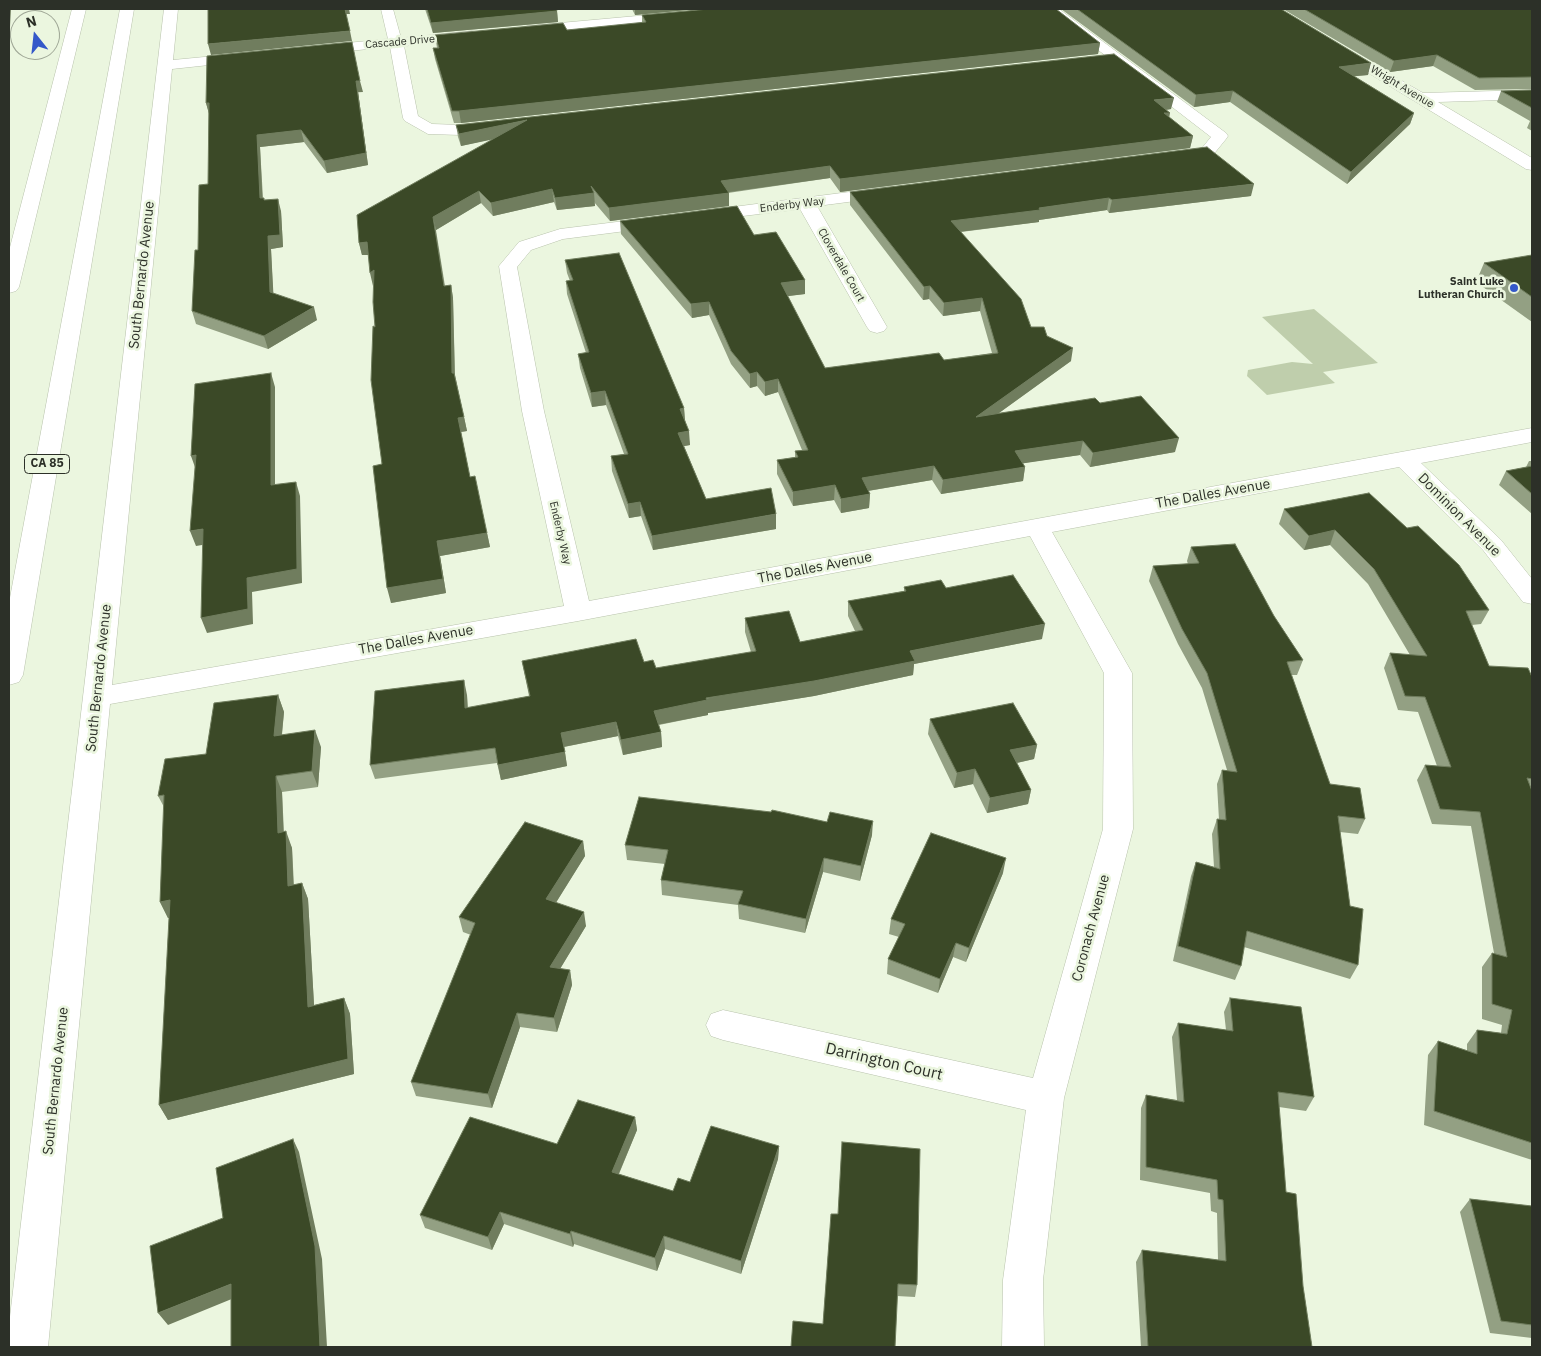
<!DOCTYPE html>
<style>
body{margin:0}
#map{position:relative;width:1541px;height:1356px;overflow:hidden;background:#ebf6df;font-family:"IBM Plex Sans",sans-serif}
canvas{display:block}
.frame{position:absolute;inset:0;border:10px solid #2c3028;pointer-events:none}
.north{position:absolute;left:10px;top:10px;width:50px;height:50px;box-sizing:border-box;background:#ebf6df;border:1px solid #9fa796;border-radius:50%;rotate:344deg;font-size:14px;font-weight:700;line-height:20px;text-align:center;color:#2c3028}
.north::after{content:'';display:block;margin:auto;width:18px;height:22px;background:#3458c9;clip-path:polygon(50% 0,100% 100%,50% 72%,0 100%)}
</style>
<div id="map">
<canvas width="1541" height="1356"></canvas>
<div class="frame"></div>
<div class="north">N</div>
</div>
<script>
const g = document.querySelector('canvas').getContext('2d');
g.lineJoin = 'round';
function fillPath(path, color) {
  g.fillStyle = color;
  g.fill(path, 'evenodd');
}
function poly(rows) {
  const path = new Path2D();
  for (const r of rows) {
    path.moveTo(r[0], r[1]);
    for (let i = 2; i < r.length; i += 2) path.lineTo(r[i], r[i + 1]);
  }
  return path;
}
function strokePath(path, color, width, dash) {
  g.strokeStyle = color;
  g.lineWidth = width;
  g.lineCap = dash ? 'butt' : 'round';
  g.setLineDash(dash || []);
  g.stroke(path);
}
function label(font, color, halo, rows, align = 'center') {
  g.font = font + ' "IBM Plex Sans",sans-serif';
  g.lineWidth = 5;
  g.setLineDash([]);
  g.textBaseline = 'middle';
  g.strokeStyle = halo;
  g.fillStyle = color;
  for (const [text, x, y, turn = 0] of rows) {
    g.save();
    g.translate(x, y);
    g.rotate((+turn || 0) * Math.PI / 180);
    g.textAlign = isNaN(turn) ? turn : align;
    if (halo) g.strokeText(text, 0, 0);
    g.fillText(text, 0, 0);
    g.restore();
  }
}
const green = poly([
 [1314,309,1378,363,1323,372,1335,383,1267,395,1247,376,1248,370,1292,362,1313,364,1262,317]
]);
const minor = poly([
 [164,9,178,9,173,60,246,53,251,54,253,57,251,60,246,61,172,69,112,685,564,606,522,411,499,266,519,242,560,229,657,217,663,218,666,222,663,226,657,227,563,239,531,250,517,267,544,411,589,601,1532,428,1532,442,1421,463,1501,540,1532,579,1532,604,1523,602,1483,550,1399,467,1052,532,1132,673,1133,829,1064,1098,1043,1280,1044,1347,1002,1347,1003,1280,1026,1110,723,1040,711,1036,706,1025,711,1014,723,1010,1033,1078,1103,829,1104,673,1030,536,578,621,110,704,48,1347,9,1347,9,1325,164,9],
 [381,9,393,9,401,38,472,31,477,32,479,35,472,39,404,46,418,116,432,124,461,125,494,122,500,124,502,127,500,130,461,135,428,134,405,121,403,118,390,47,316,54,311,53,309,50,311,47,316,46,388,39,381,9],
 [714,9,762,9,755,13,527,34,520,30,527,26,714,9],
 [1045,9,1059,9,1226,133,1228,136,1226,139,1213,155,1174,161,1168,159,1166,156,1168,153,1202,148,1211,137,1045,9],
 [1339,45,1423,93,1532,90,1532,99,1438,102,1532,158,1532,170,1526,169,1334,52,1332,49,1334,46,1339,45],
 [888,187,894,188,897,192,894,196,817,206,887,327,884,331,877,333,870,331,867,327,800,209,702,221,696,220,693,216,696,212,702,211,888,187]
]);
const highway = poly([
 [72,9,86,9,19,287,16,291,9,293,9,251,72,9],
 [120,9,134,9,23,675,19,682,9,685,9,603,120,9]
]);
const wall = poly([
 [425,9,556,9,557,11,558,22,433,33],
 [632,9,698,9,635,15],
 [1061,9,1281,9,1368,75,1354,76,1414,113,1410,124,1347,184,1230,102,1194,107],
 [1283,9,1532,9,1532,89,1475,90,1433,66,1390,72],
 [642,15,1100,43,1098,54,461,123,454,123,435,59,433,48,437,48,435,35,567,30,642,23],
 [1532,90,1532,131,1527,128,1530,121,1497,102,1501,91],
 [358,92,368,165,327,173,304,142,260,147,263,198,264,200,281,211,283,247,271,249,273,293,317,320,268,349,196,324,192,311,198,250,208,184,209,113,206,103,363,92],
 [1171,109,1166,110,1169,117,1193,136,1190,148,840,192,830,178,728,193,729,206,610,221,594,202,595,206,557,210,554,202,493,216,481,203,436,230,445,286,451,285,453,298,455,375,467,431,461,432,470,477,487,533,490,547,440,556,446,593,391,603,382,464,374,286,369,255,362,255,359,243,492,139,461,146,458,137,456,125],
 [850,192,1251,196,1109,213,1107,210,1039,220,1039,222,961,232,1031,327,1047,336,1071,361,999,413,1100,403,1175,452,1090,467,1080,455,1023,463,1025,467,1023,481,941,494,932,480,868,491,870,494,869,508,841,513,834,500,793,506,777,474,777,460,795,457,795,451,802,450,778,392,765,396,757,386,750,388,731,364,709,315,692,318,621,234,620,221,754,235,805,280,805,294,787,296,825,368,944,360,992,353,980,311,943,316,929,299,923,300,850,205],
 [1532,255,1532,322,1476,282,1484,263],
 [565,260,684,408,685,420,690,445,684,446,706,499,776,529,653,550,641,516,629,518,612,471,611,456,624,454,606,405,592,407,580,368,578,354,586,353,567,294,566,281,570,281,567,273],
 [1529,461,1532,461,1532,514,1499,485,1506,471,1526,467],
 [1369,493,1489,610,1481,624,1472,625,1489,666,1532,677,1532,1160,1424,1125,1428,1055,1438,1041,1467,1051,1467,1044,1477,1030,1501,1033,1502,1025,1482,1019,1482,967,1492,953,1494,953,1471,826,1432,824,1417,780,1425,765,1437,766,1418,712,1398,710,1384,668,1390,653,1410,655,1368,584,1330,545,1304,550,1279,524,1284,509],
 [1191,547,1274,616,1303,660,1297,675,1291,675,1330,784,1365,819,1358,834,1340,832,1358,965,1350,979,1244,947,1241,966,1235,980,1173,961,1191,876,1196,862,1214,867,1212,834,1217,819,1219,820,1217,784,1222,770,1227,770,1202,688,1178,644,1149,581,1153,566,1188,564,1187,561],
 [904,587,946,588,1042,639,914,664,913,675,814,696,708,713,708,715,659,725,661,732,662,747,623,755,618,736,564,747,567,766,501,780,497,763,375,779,370,765,467,695,468,708,529,696,522,661,644,662,656,668,751,652,745,632,745,618,800,642,855,631,848,616,848,601,904,591],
 [278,695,284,712,282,735,321,747,318,787,282,792,284,832,292,848,294,885,302,883,308,899,314,1005,344,998,350,1014,354,1074,168,1120,159,1105,169,918,168,918,160,902,164,807,158,796,206,754],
 [930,719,1037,745,1034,759,1017,763,1031,790,1028,804,987,813,973,784,954,788,928,734],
 [872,835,860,881,823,872,805,933,739,919,738,905,662,895,661,880,665,864,627,860,625,845],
 [583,841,585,856,556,902,586,926,560,969,570,970,572,985,557,1032,520,1027,492,1108,416,1096,411,1082,471,935,463,932,459,917],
 [1003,873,966,962,953,957,938,993,887,974,888,959,899,937,889,934,891,919],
 [1230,998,1314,1097,1306,1111,1279,1107,1286,1192,1303,1286,1312,1347,1141,1347,1136,1262,1142,1250,1218,1260,1217,1213,1211,1211,1210,1193,1140,1180,1141,1108,1146,1095,1177,1100,1172,1037,1178,1023,1226,1030,1224,1012],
 [635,1117,637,1130,619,1174,673,1191,690,1182,779,1146,778,1159,741,1274,665,1249,657,1271,574,1244,573,1247,504,1224,492,1250,425,1228,420,1215,557,1144],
 [1470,1199,1532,1206,1532,1338,1490,1333,1460,1212],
 [831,1214,917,1285,915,1297,897,1296,895,1347,823,1324]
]);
const shadedWall = poly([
 [9,9,11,9,10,27,9,28],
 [345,9,349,9,350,14,346,14],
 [635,9,698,9,635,15],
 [557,11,558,22,433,33,431,23],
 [350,31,352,41,211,55,208,44],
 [1100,43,1098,54,461,123,459,111],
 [1437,55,1433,66,1390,72,1394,61],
 [1371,63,1368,75,1336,78,1339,67],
 [356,81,360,81,363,92,358,92,368,165,327,173,324,161],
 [1233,91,1230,102,1194,107,1196,95],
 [1174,98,1171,109,1152,112,1154,100],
 [206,103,209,103,209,114],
 [1164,113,1170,113,1168,124],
 [1414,113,1410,124,1347,184,1351,172],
 [527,120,528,132,461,146,459,134],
 [301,130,304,142,260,147,263,211,260,198,257,135],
 [1193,136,1190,148,840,192,840,179],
 [830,166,830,178,722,193,721,181],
 [1254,184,1251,196,1109,213,1112,200],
 [552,189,554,202,493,216,491,203],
 [479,191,481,203,436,230,433,217],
 [594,193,595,206,557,210,555,198],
 [729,193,729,206,610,221,609,208],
 [1109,198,1107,210,1039,220,1039,222,950,233,951,221],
 [278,199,281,211,283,247,271,249,274,305,270,292,268,236],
 [367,242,370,255,362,255,359,243],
 [374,270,377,283,373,286,370,273],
 [805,280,805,294,781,297,781,283],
 [451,285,453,298,455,387,452,373],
 [930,286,929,299,923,300,924,287],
 [982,298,980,311,943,316,944,303],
 [709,302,709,315,692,318,691,304],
 [314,307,317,320,268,349,264,336],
 [1073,348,1071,361,974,431,976,417],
 [757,372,757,386,750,388,750,374],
 [271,373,275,387,275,500,271,485],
 [778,379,778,392,765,396,765,382],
 [605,391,606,405,592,407,591,393],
 [684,408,685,422,680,409],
 [464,417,467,431,460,432,458,418],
 [689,431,690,445,679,447,678,433],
 [1179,438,1175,452,1090,467,1093,453],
 [1083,441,1080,455,1012,465,1015,451],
 [196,455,196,470,191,456],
 [934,466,932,480,861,492,862,478],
 [1025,467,1023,481,941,494,943,480],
 [296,482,300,496,302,583,252,592,253,624,207,633,201,618,247,578],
 [835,485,834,500,793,506,793,492],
 [870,494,869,508,841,513,841,499],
 [640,502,641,516,629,518,628,504],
 [776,514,776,529,653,550,652,536],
 [203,529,208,544,196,546,190,531],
 [1335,530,1330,545,1304,550,1309,536],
 [487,533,490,547,440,556,446,593,391,603,387,588,437,541],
 [1045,624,1042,639,914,664,913,675,814,696,708,713,708,715,656,725,654,711,910,651],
 [464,680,467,695,468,723,465,708],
 [278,695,284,712,280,752,274,736],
 [616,722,618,736,563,747,561,733],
 [315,730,321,747,318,787,312,771],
 [661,732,662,747,623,755,621,740],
 [1037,745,1034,759,1007,765,1010,750],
 [565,752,567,766,501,780,498,765],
 [975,769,973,784,954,788,957,773],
 [276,776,282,792,284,849,278,833],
 [1031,790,1028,804,987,813,990,798],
 [873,821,872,835,860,881,861,866],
 [286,831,292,848,294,902,288,886],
 [583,841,585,856,549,914,546,899],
 [824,858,823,872,805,933,806,919],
 [1006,858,1003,873,966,962,969,948],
 [302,883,308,899,315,1022,308,1007],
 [170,900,178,916,168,918,160,902],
 [584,912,586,926,552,982,550,967],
 [956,943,953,957,938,993,940,979],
 [570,970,572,985,557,1032,554,1018],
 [344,998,350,1014,354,1074,168,1120,159,1105],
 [517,1013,520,1027,492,1108,488,1094],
 [635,1117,637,1130,614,1185,612,1172],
 [293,1139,299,1152,322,1259,327,1347,320,1347],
 [779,1146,778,1159,741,1274,741,1261],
 [500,1212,504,1224,492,1250,488,1237],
 [571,1231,574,1244,573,1247,570,1234],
 [664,1236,665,1249,657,1271,655,1258],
 [231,1284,239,1296,168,1325,158,1313]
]);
const building = poly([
 [208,9,345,9,350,31,208,44,208,9],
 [427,9,556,9,557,11,431,23,427,9],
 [709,9,1056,9,1100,43,459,111,452,111,433,48,439,48,435,35,563,23,567,30,646,22,642,15,709,9],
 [1077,9,1281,9,1371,63,1339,67,1414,113,1351,172,1233,91,1196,95,1077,9],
 [1304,9,1532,9,1532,77,1479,78,1437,55,1394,61,1304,9],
 [352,42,360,81,356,81,366,153,324,161,301,130,257,135,260,198,264,198,264,200,278,199,280,235,268,236,270,292,314,307,264,336,192,311,195,250,198,250,199,185,208,184,209,103,206,103,207,56,352,42],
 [1114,54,1174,98,1154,100,1170,113,1164,113,1193,136,840,179,830,166,721,181,729,193,609,208,591,186,594,193,555,198,552,189,491,203,479,191,433,217,444,286,451,285,452,373,454,373,464,417,458,418,470,477,475,476,487,533,437,541,443,579,387,588,373,466,382,464,371,380,373,326,375,327,373,302,374,270,370,273,367,242,359,243,357,215,527,120,459,134,456,125,1114,54],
 [1532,90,1532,108,1501,91,1532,90],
 [1207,147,1254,184,1112,200,1109,198,1039,208,1040,210,951,221,1021,299,1031,327,1044,327,1047,336,1073,348,976,417,1095,398,1100,403,1141,396,1179,438,1093,453,1083,441,1015,451,1025,467,943,480,934,466,862,478,870,494,841,499,835,485,793,492,777,460,798,457,795,451,808,450,778,379,765,382,757,372,750,374,731,351,709,302,691,304,620,221,737,206,754,235,776,232,805,280,781,283,825,368,939,353,944,360,998,353,982,298,944,303,930,286,924,287,850,192,1207,147],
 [619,253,684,408,680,409,689,431,678,433,706,499,771,488,776,514,652,536,640,502,628,504,611,456,628,454,605,391,591,393,578,354,589,352,566,281,573,280,565,260,619,253],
 [1532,255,1532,297,1484,263,1532,255],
 [271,373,271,485,296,482,297,569,247,578,248,609,201,618,203,529,190,531,196,455,191,456,195,384,271,373],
 [1532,466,1532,494,1506,471,1532,466],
 [1369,493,1407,528,1418,526,1459,565,1489,610,1466,611,1489,666,1528,668,1532,677,1532,779,1527,778,1532,791,1532,1143,1434,1111,1438,1041,1477,1054,1477,1030,1507,1034,1512,1010,1492,1004,1492,953,1507,957,1480,812,1440,809,1425,765,1451,767,1425,697,1405,696,1390,653,1427,656,1374,569,1335,530,1309,536,1284,509,1369,493],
 [1235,544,1274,616,1303,660,1287,662,1330,784,1360,788,1365,819,1338,816,1350,906,1363,909,1358,965,1247,931,1241,966,1178,946,1196,862,1220,869,1217,819,1226,820,1222,770,1237,772,1207,673,1182,629,1153,566,1199,563,1191,547,1235,544],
 [1013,575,1045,624,910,651,915,661,814,681,706,698,707,700,654,711,661,732,621,740,616,722,561,733,565,752,498,765,495,748,370,765,375,691,464,680,465,708,530,696,522,661,636,639,644,662,653,660,656,668,756,651,745,618,789,611,800,642,863,630,848,601,906,591,904,587,941,580,946,588,1013,575],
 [278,695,274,736,315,730,312,771,276,776,278,833,286,831,288,886,302,883,308,1007,344,998,348,1059,159,1105,170,900,160,902,164,795,158,796,165,759,206,754,214,703,278,695],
 [1013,703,1037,745,1010,750,1031,790,990,798,975,769,957,773,930,719,1013,703],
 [639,797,771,812,772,810,827,822,830,812,873,821,861,866,824,858,806,919,738,904,743,891,661,880,668,850,625,845,639,797],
 [525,822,583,841,546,899,584,912,550,967,570,970,554,1018,517,1013,488,1094,411,1082,475,923,459,917,525,822],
 [931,833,1006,858,969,948,956,943,940,979,888,959,905,924,891,919,931,833],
 [1230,998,1301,1007,1314,1097,1278,1092,1286,1192,1296,1194,1303,1286,1312,1347,1148,1347,1142,1250,1226,1261,1223,1200,1218,1199,1217,1180,1146,1167,1146,1095,1184,1102,1178,1023,1233,1031,1230,998],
 [578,1100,635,1117,612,1172,673,1191,678,1178,690,1182,711,1126,779,1146,741,1261,664,1236,655,1258,571,1231,570,1234,500,1212,488,1237,420,1215,470,1117,557,1144,578,1100],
 [293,1139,315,1246,320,1347,231,1347,231,1284,158,1313,150,1246,223,1218,216,1168,293,1139],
 [842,1142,920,1149,917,1285,898,1284,895,1347,791,1347,793,1321,823,1324,831,1214,838,1214,842,1142],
 [1470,1199,1532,1206,1532,1325,1501,1321,1470,1199]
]);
const markers = [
 [1514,288,5,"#3458c9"]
];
const farStreetnames = [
 ["Cascade Drive",400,42,-5],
 ["Wright Avenue",1402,87,31],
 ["Enderby Way",792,205,-7],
 ["Cloverdale Court",841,265,60],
 ["Enderby Way",560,533,77]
];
const farPoinames = [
 ["Saint Luke",1504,282],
 ["Lutheran Church",1504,295]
];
const shields = [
 [47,464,45]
];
const shieldNames = [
 ["CA 85",47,464]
];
const streetNames = [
 ["South Bernardo Avenue",142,275,-84],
 ["The Dalles Avenue",1213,494,-10],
 ["Dominion Avenue",1459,515,45],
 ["The Dalles Avenue",815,568,-11],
 ["The Dalles Avenue",416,640,-10],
 ["South Bernardo Avenue",99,678,-84],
 ["Coronach Avenue",1091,928,-75],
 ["South Bernardo Avenue",56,1081,-84]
];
const nearStreetnames = [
 ["Darrington Court",884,1062,13]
];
fillPath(green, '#bfceac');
strokePath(minor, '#b8c2ac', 1);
strokePath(highway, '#b8c2ac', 1);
fillPath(minor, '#fff');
fillPath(highway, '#fff');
fillPath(wall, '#93a083');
fillPath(shadedWall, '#707d5e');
fillPath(building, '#3b4927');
strokePath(building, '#707d5e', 1);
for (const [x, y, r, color] of markers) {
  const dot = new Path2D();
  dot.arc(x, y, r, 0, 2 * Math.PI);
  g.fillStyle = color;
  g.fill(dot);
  strokePath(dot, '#ebf6df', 2);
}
label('11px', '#2c3028', '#ebf6df', farStreetnames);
label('bold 11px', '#2c3028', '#ebf6df', farPoinames, 'right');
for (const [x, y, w] of shields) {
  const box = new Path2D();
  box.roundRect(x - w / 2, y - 9.5, w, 19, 4);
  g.fillStyle = '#ebf6df';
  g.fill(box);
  strokePath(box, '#2c3028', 1);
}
label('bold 12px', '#2c3028', null, shieldNames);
label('14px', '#2c3028', '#ebf6df', streetNames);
label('16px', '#2c3028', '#ebf6df', nearStreetnames);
</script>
